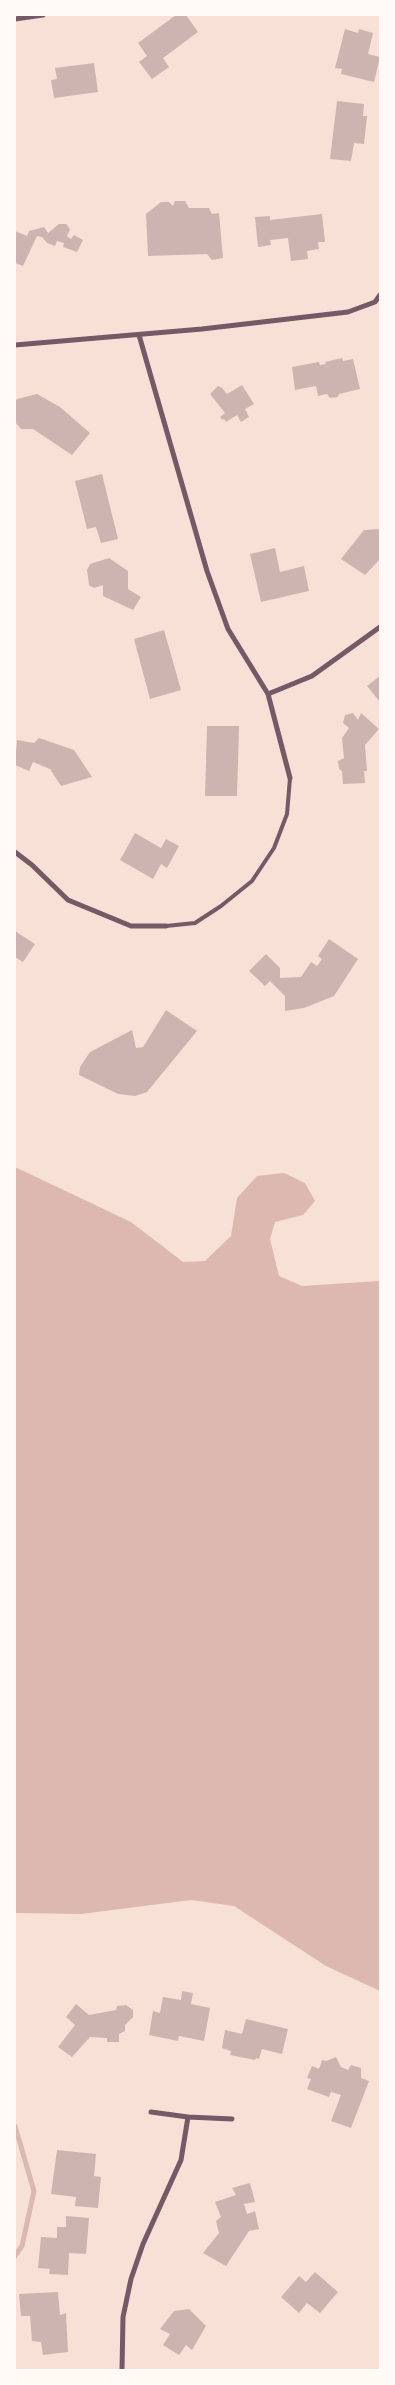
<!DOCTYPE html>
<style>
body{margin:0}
#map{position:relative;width:395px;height:2385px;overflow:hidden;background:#f7e1d7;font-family:"Roboto Condensed",sans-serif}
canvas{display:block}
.frame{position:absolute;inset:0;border:16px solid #fffaf5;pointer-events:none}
</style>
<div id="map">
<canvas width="395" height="2385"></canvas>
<div class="frame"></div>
</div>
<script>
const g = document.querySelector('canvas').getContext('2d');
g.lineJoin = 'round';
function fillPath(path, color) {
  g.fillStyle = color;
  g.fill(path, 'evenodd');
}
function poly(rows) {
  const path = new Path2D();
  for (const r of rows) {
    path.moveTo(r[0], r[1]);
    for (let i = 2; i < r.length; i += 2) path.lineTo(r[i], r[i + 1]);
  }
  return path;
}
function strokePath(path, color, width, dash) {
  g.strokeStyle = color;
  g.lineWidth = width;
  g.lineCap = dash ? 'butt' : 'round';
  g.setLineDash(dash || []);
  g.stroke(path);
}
const water = poly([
 [15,1167,131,1222,183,1262,205,1261,231,1236,237,1198,257,1176,284,1173,305,1183,315,1201,303,1215,275,1222,270,1239,279,1276,302,1286,380,1281,380,1991,326,1966,234,1906,191,1900,81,1914,15,1913]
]);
const stream = poly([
 [15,2126,34,2191,22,2246,15,2256]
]);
const building = poly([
 [176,15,186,15,198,32,163,58,169,67,152,79,139,62,147,56,138,43],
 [345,29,358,33,359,29,373,33,368,54,380,57,374,82,341,74,342,69,335,68],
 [94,63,98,92,54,98,51,80,57,79,55,68],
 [337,101,364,104,363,116,367,116,364,144,354,143,351,161,330,159],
 [175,201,185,201,189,208,209,208,212,214,219,213,223,258,212,260,207,254,148,256,146,214,161,202,169,202,173,206],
 [322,214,325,242,318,242,319,249,307,251,308,259,291,261,288,238,270,240,271,245,258,247,255,217,270,216,270,220],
 [59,224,66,224,70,229,67,236,71,239,74,235,83,240,77,252,63,247,64,243,57,241,55,246,47,243,42,237,37,236,23,266,15,263,15,231,27,236,29,231,44,227,48,233],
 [342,358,343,361,353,359,360,389,339,394,338,397,330,398,327,394,318,396,316,386,295,390,292,367,319,362,320,365,326,364,325,362],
 [242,385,254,404,245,409,249,417,241,422,237,415,226,422,224,419,222,420,220,417,225,413,210,394,218,386,222,388,227,394],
 [37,394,60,407,90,433,72,455,33,429,21,429,15,422,15,402,17,399],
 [102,474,118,539,101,543,96,527,87,529,75,481],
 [380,529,380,559,365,575,341,559,364,530],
 [275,548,280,572,304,566,309,591,261,602,250,554],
 [109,558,128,571,128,589,141,597,133,610,103,596,103,585,94,588,89,585,87,570,90,564],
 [164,630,181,690,150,699,134,639],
 [380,676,380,702,367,686],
 [353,713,358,720,361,713,379,729,365,745,367,771,364,771,365,783,343,784,342,771,339,769,338,761,344,758,342,738,349,728,343,723,345,715],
 [207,726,239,726,237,796,205,796],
 [39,738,74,750,92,777,61,786,50,769,33,762,29,771,15,765,17,740,34,743],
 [135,833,161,848,166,839,179,846,167,868,161,864,153,879,120,860],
 [15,931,35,944,23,962,15,957],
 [329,939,358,959,334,996,304,1008,285,1011,285,996,270,981,265,986,249,971,266,954,280,968,280,978,301,977,311,962,317,966,322,959,318,956],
 [166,1010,197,1031,147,1092,135,1096,118,1094,79,1075,80,1067,90,1052,132,1030,136,1048,143,1047],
 [182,1991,193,1993,191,2004,210,2008,204,2041,179,2036,178,2041,149,2035,153,2011,160,2013,163,1997,181,2000],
 [76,2004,89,2015,116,2010,117,2006,126,2005,133,2010,133,2017,125,2025,125,2031,119,2034,119,2042,107,2042,107,2038,90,2037,72,2057,58,2047,75,2025,66,2017],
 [246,2019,288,2029,282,2054,262,2049,259,2059,256,2058,255,2060,230,2055,231,2051,222,2048,225,2030,242,2034],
 [336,2057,341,2067,348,2070,351,2065,361,2068,361,2078,369,2081,351,2128,331,2121,341,2095,331,2092,329,2097,307,2089,311,2079,307,2078,312,2066,319,2069,322,2060,326,2061],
 [57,2150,96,2154,94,2176,101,2177,98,2208,75,2206,76,2197,51,2194],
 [250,2183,255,2202,244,2204,247,2214,255,2211,259,2229,249,2231,226,2266,203,2253,219,2233,216,2221,221,2217,215,2202,236,2195,232,2188],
 [66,2216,89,2218,86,2254,69,2253,68,2275,49,2274,50,2269,38,2268,41,2237,57,2238,57,2227,66,2227],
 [315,2272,338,2292,320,2313,307,2303,299,2313,281,2297,299,2276,306,2282],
 [58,2292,60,2315,66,2313,68,2352,43,2355,41,2342,32,2341,30,2316,21,2316,19,2294],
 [189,2309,206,2326,192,2350,186,2345,179,2355,163,2345,170,2334,160,2329,174,2311]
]);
const service = poly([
 [166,926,195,923,221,906,252,881,274,848,287,814,290,778]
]);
const minor = poly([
 [15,19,43,15],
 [139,335,207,571,228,629,268,694,290,778],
 [15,345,202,329,348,312,375,302,380,295],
 [268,694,312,676,380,627],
 [15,852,32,865,68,900,131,926,166,926],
 [151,2112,188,2117,232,2119],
 [122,2370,123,2317,131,2279,143,2244,181,2160,188,2117]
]);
fillPath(water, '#dcb8b0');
strokePath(stream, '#dcb8b0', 5);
fillPath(building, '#ccb4b1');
strokePath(service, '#755966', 4);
strokePath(minor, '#755966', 5);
</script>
